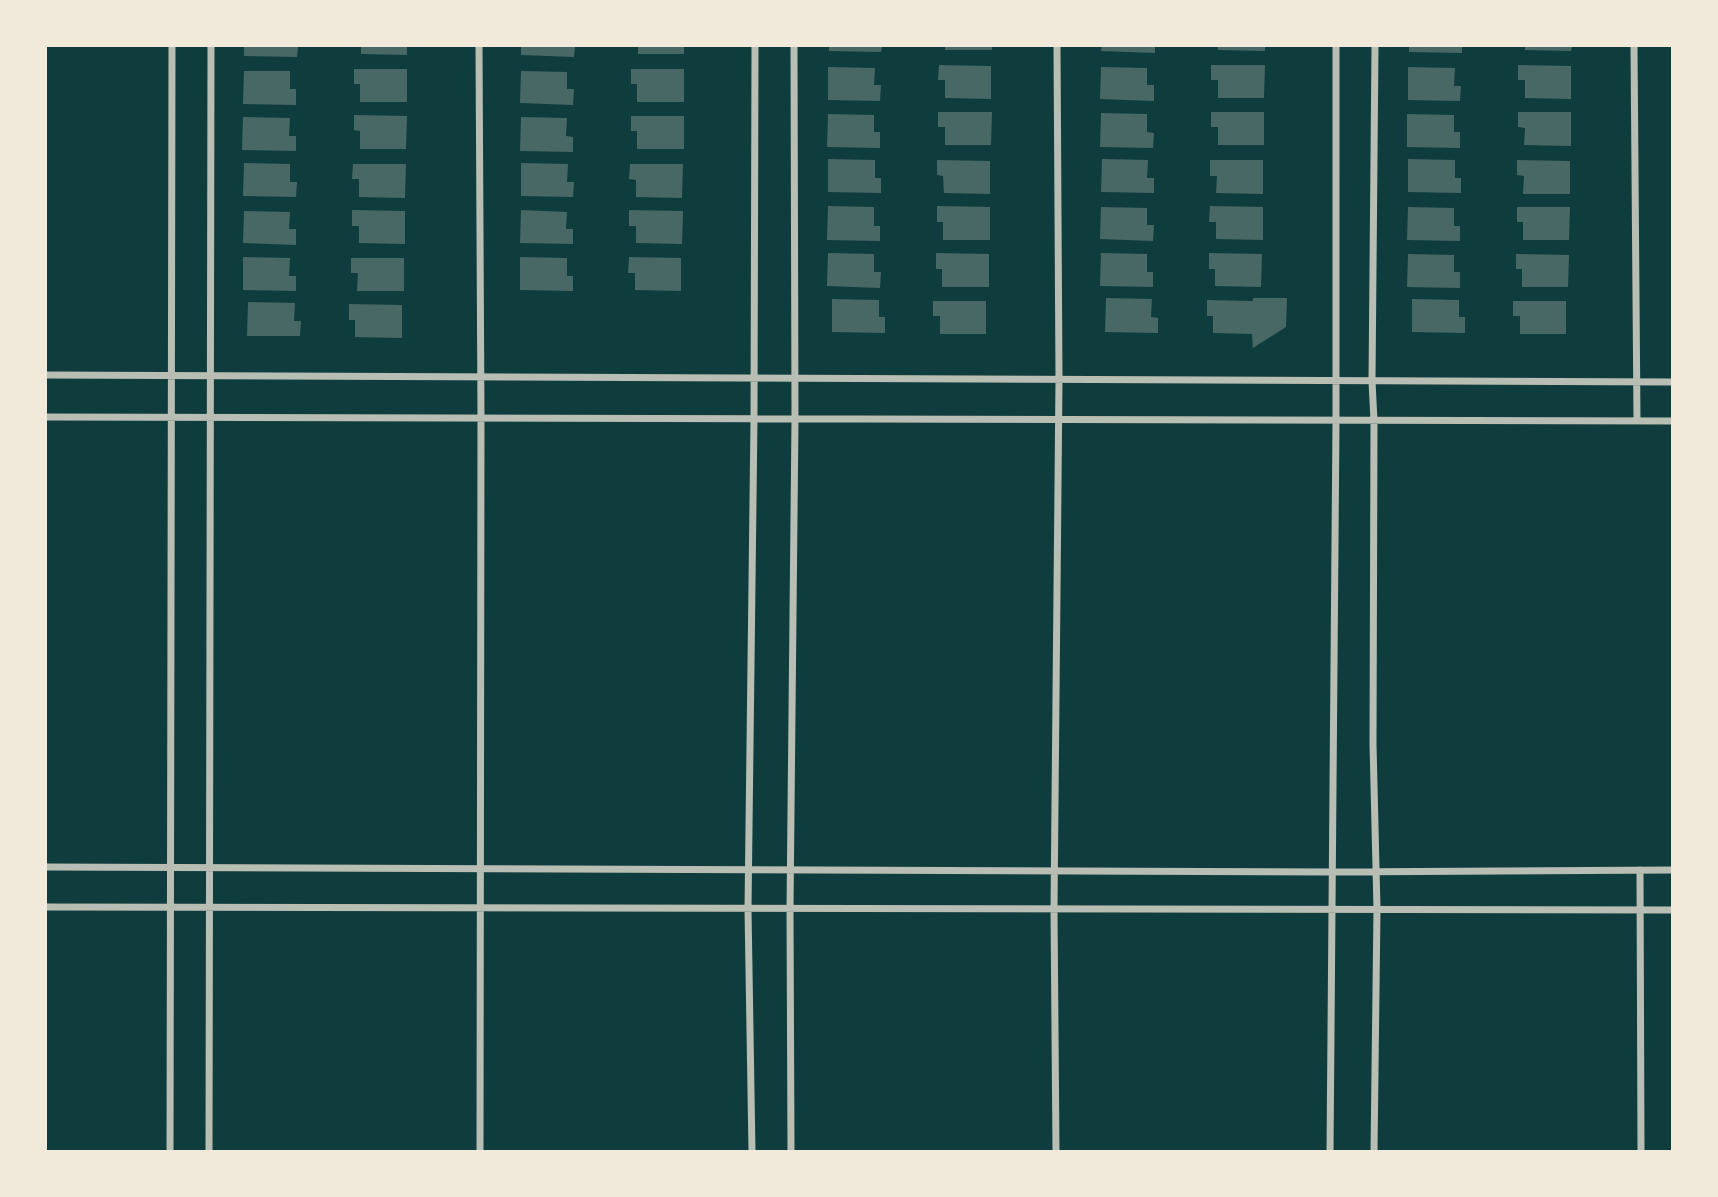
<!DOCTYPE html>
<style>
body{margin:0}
#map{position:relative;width:1718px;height:1197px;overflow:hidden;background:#0f3d3e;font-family:"Work Sans",sans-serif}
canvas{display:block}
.frame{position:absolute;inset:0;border:47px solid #f1e9da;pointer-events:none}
</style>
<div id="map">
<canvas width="1718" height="1197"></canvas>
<div class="frame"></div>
</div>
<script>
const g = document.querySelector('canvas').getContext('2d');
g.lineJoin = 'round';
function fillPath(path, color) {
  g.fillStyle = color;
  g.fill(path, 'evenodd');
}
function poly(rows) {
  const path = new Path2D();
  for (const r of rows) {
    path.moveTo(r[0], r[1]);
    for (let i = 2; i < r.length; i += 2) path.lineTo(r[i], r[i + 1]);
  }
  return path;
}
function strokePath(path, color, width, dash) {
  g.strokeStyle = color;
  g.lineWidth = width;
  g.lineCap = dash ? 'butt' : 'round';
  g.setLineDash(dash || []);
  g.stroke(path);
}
const building = poly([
 [244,46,298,46,297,57,244,56],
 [361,46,407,46,407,55,361,54],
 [521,46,575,46,574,57,521,55],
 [638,46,684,46,684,54,638,54],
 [829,46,882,46,881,52,829,51],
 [945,46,992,46,992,50,945,50],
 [1102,46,1155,46,1155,53,1101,51],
 [1218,46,1265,46,1265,51,1218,50],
 [1409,46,1462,46,1462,53,1409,52],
 [1525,46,1572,46,1571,51,1525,50],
 [939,65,991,66,991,99,945,98,945,80,938,80],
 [1211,65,1265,65,1264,98,1218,98,1218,80,1211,80],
 [1518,65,1571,66,1571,99,1525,98,1525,80,1518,80],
 [828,67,875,68,874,85,881,85,880,101,828,100],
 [1101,67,1147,68,1147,85,1154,85,1154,101,1100,99],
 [1408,67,1455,68,1454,86,1461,86,1460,101,1408,100],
 [354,69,407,69,407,102,360,102,360,84,354,84],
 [631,69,684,69,684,102,637,102,637,84,631,84],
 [244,71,290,71,290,89,296,89,296,105,243,104],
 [521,71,567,72,567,89,574,89,573,105,520,103],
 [938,112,992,112,991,145,945,145,945,127,938,127],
 [1211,112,1264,112,1264,145,1218,145,1218,127,1211,127],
 [1518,112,1571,112,1571,146,1524,145,1525,128,1518,127],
 [1101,113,1147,114,1147,132,1154,133,1153,148,1100,147],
 [828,114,874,115,874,132,880,132,880,148,827,147],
 [1407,114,1454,115,1454,132,1460,132,1460,148,1407,147],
 [354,115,407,116,406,149,360,149,360,131,354,130],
 [631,116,684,116,684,149,637,149,637,131,631,131],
 [243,117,290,118,289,136,296,136,296,151,242,150],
 [521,117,567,118,566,136,573,137,573,152,520,151],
 [828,159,875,160,875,178,881,178,881,193,828,192],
 [1102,159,1148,160,1147,178,1154,178,1154,193,1101,192],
 [1408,159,1455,160,1455,178,1461,178,1461,193,1408,192],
 [937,160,990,161,990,194,944,193,943,176,937,175],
 [1210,160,1263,160,1263,194,1216,193,1217,176,1210,176],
 [1517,160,1570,161,1570,194,1523,194,1524,176,1517,175],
 [244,163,290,164,290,182,297,182,296,197,243,196],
 [521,163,568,164,567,182,574,182,573,197,521,196],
 [353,164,406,164,405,198,359,197,359,179,352,179],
 [630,164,683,164,682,198,636,197,636,180,629,179],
 [828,206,874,207,874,226,880,226,880,241,827,240],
 [937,206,990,207,990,240,943,240,943,222,937,222],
 [1210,206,1263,207,1263,240,1216,239,1216,222,1209,222],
 [1101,207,1147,208,1147,225,1154,225,1153,241,1100,239],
 [1408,207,1454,208,1454,226,1460,226,1460,241,1407,240],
 [1517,207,1570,207,1569,240,1523,240,1523,222,1517,222],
 [352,210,405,211,405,244,359,243,359,226,352,226],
 [521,210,567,212,566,229,573,229,573,244,520,243],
 [629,210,683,211,682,244,636,243,636,226,629,226],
 [244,211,290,212,289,229,296,229,296,245,243,243],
 [828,253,874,254,874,272,881,272,880,288,827,286],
 [936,253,989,254,989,287,942,287,942,269,936,269],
 [1101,253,1147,254,1147,272,1153,272,1153,287,1100,286],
 [1209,253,1262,254,1261,287,1215,286,1215,269,1209,269],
 [1408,254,1454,255,1454,272,1460,272,1460,288,1407,287],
 [1516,254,1569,255,1568,287,1522,287,1522,269,1516,269],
 [243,257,290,258,289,276,296,276,296,291,243,290],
 [520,257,567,258,567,276,573,276,573,291,520,290],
 [629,257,681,258,681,291,635,290,635,273,628,273],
 [351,258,404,258,404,291,357,291,358,273,351,273],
 [1106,298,1152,299,1151,317,1158,318,1158,333,1105,332],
 [1253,298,1287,298,1286,327,1253,348,1252,334,1213,333,1213,316,1207,316,1207,300,1253,301],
 [832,299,879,300,879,317,885,317,885,333,832,332],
 [1412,299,1459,300,1459,317,1465,317,1465,333,1412,332],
 [933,301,986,301,986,334,940,334,940,316,933,316],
 [1513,301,1566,301,1566,334,1520,334,1520,316,1513,316],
 [248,302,295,303,294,321,301,321,300,336,247,336],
 [349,304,402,305,402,338,355,337,355,320,349,320]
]);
const minor = poly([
 [479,46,481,418,480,1152],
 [1634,46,1637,421],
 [46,375,1672,382],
 [46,417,1672,421],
 [46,867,1332,872,1672,870],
 [1640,870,1641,1152],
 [46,907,1672,910],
 [170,1152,172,46],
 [209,1152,211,46],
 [752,1152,748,909,754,419,755,46],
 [791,1152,790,909,795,419,794,46],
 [1056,1152,1054,909,1059,379,1057,46],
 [1330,1152,1336,421,1336,46],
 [1374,1152,1377,909,1373,744,1374,421,1372,381,1375,46]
]);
fillPath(building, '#486865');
strokePath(minor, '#b8beb3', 7);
</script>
